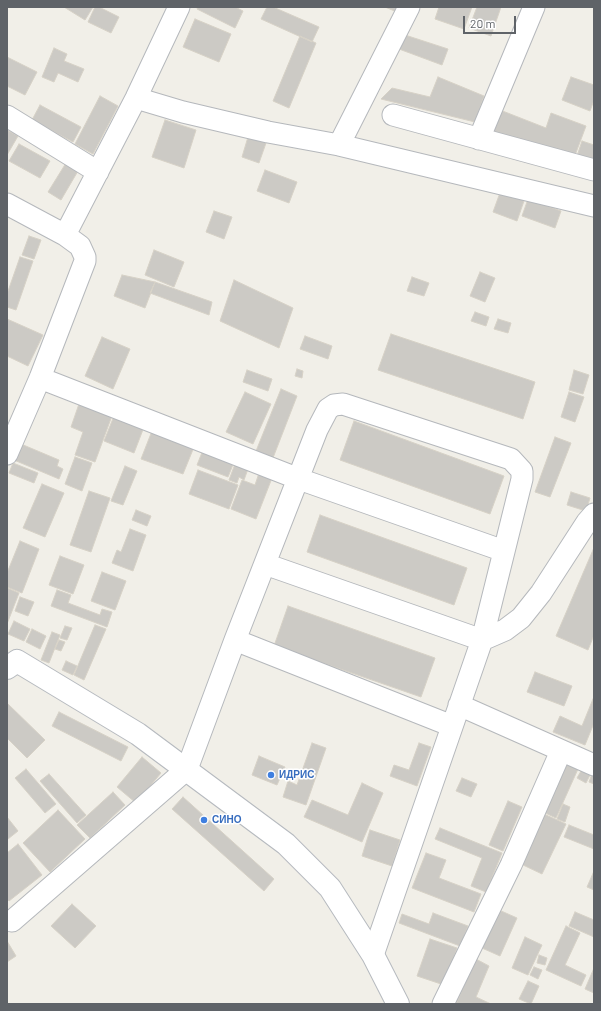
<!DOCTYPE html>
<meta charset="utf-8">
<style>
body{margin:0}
#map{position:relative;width:601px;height:1011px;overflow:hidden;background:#f1efe8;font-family:Barlow,sans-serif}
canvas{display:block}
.frame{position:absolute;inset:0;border:8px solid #5f6368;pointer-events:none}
.scale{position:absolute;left:463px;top:16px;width:53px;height:18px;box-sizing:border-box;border:2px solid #5f6368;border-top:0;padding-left:5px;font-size:12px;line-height:14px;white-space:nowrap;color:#5f6368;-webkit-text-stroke:3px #fff;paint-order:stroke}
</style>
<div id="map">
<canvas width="601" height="1011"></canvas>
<div class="frame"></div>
<div class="scale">20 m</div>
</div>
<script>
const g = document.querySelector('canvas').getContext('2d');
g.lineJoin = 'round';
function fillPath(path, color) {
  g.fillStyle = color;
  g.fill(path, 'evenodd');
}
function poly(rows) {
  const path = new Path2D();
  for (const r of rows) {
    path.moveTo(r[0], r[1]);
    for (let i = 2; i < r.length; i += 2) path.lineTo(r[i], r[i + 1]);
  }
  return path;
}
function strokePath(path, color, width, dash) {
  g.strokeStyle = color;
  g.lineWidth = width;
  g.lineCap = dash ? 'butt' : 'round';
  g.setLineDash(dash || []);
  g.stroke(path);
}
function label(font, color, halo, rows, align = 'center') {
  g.font = font + ' Barlow,sans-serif';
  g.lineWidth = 3;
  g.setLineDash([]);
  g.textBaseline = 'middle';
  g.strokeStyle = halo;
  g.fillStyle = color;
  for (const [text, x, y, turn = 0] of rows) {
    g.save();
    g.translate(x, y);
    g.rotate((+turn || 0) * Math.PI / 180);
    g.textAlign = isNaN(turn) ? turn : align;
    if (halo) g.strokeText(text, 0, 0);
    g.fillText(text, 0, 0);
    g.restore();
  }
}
const building = poly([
 [64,7,93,7,85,20,64,7],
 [95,7,99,7,119,17,111,33,88,22,95,7],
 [198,7,235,7,243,11,235,28,197,9,198,7],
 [267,7,273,7,319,27,312,42,261,19,267,7],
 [385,7,399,7,397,12,385,7],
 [439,7,472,7,464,29,435,19,439,7],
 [477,7,501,7,491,36,469,28,477,7],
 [195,19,231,34,219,62,183,47,195,19],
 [402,34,448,49,442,65,399,49,402,34],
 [300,36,316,43,289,108,273,101,300,36],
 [54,48,67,54,64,61,84,69,78,82,58,73,54,82,42,77,54,48],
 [7,57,37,72,25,95,7,86,7,57],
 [438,77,484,96,475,122,381,99,392,88,430,97,438,77],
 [571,77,594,85,594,100,590,111,562,100,571,77],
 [100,96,118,106,93,154,75,144,100,96],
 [40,105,81,127,73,142,32,120,40,105],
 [500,110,546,128,551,113,586,126,574,158,491,131,500,110],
 [165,120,196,130,184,168,152,157,165,120],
 [7,130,18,136,7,155,7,130],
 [248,137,266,143,259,163,242,157,248,137],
 [582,141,594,145,594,161,577,156,582,141],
 [19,144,50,161,40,178,9,161,19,144],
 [66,163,78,171,61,200,48,192,66,163],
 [265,170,297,182,289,203,257,191,265,170],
 [501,190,525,198,517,221,493,212,501,190],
 [528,199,561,211,555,228,522,216,528,199],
 [214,211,232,217,224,239,206,232,214,211],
 [29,236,41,240,34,259,22,255,29,236],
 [154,250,184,262,174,287,145,275,154,250],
 [20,257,33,261,16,310,7,307,7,294,20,257],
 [480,272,495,278,485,302,470,296,480,272],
 [122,275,155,282,145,308,114,296,122,275],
 [412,277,429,283,424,296,407,291,412,277],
 [234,280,293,308,279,348,220,321,234,280],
 [155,282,212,302,209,315,150,293,155,282],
 [475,312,489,317,486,326,471,321,475,312],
 [7,319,43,335,28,366,7,356,7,319],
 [498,319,511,323,508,333,494,329,498,319],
 [391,334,535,382,523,419,378,370,391,334],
 [305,336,332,346,328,359,300,349,305,336],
 [102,337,130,349,113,389,85,376,102,337],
 [297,369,303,371,302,378,295,376,297,369],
 [247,370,272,379,268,391,243,382,247,370],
 [574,370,589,375,583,394,569,390,574,370],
 [281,389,297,396,271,463,254,456,281,389],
 [245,392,271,404,253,444,226,432,245,392],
 [569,392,584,397,575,422,561,417,569,392],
 [80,401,113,413,95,462,75,455,83,432,71,427,80,401],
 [114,416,144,427,134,453,104,441,114,416],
 [354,421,504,476,490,514,340,460,354,421],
 [152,431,194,447,183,474,141,459,152,431],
 [555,437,571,443,550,497,535,492,555,437],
 [21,444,59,460,57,466,63,469,59,479,14,460,21,444],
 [203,450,234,462,228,477,197,465,203,450],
 [75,457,92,463,82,491,65,484,75,457],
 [13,463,38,473,34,483,9,473,13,463],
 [235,464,248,469,244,480,239,477,237,483,229,480,235,464],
 [125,466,137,471,123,505,111,501,125,466],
 [198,470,238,485,229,509,189,494,198,470],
 [259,473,272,478,256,519,231,509,242,480,255,485,259,473],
 [42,484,64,493,45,537,23,528,42,484],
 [89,491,110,498,91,552,70,545,89,491],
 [571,492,590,498,586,511,567,505,571,492],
 [136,510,151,516,147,526,132,520,136,510],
 [320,515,467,568,454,605,307,552,320,515],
 [130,529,146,535,133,571,112,563,117,550,121,552,130,529],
 [20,541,39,549,22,593,7,587,7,573,20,541],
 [593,550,594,551,594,635,588,650,556,636,593,550],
 [60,556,84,565,73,594,49,585,60,556],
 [102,572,126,581,115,610,91,601,102,572],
 [7,588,19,593,7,624,7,588],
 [57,590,71,595,68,603,100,615,102,609,112,612,107,627,51,606,57,590],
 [20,597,34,602,28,616,15,611,20,597],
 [288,606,435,658,421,697,274,646,288,606],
 [14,621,30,629,24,641,8,634,14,621],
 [95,625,106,629,84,680,74,675,95,625],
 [65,626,72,628,67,640,60,638,65,626],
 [32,629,46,636,40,649,26,642,32,629],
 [52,632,60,635,49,663,41,660,52,632],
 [59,640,65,642,61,651,55,649,59,640],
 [66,661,77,666,73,675,62,670,66,661],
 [535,672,572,686,564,706,527,692,535,672],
 [593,699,594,723,585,745,553,732,560,716,582,726,593,699],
 [7,703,45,740,27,758,7,738,7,703],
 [59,712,128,747,121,761,52,726,59,712],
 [312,743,326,748,306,805,283,797,288,781,297,785,312,743],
 [419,743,431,747,417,786,390,776,394,765,409,770,419,743],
 [259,756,285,767,277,785,252,775,259,756],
 [142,757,161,773,136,803,117,787,142,757],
 [565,763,578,769,556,818,543,812,565,763],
 [26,769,56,804,45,813,15,778,26,769],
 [581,771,590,775,586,783,577,778,581,771],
 [49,774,86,815,77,823,40,781,49,774],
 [592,774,594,775,594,784,589,782,592,774],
 [462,778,477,784,471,797,456,791,462,778],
 [362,783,383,793,362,842,304,817,312,800,348,815,362,783],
 [113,792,125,805,90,838,77,825,113,792],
 [183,797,274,879,264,891,172,809,183,797],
 [508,801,522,807,503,851,489,845,508,801],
 [563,804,570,807,565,822,557,819,563,804],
 [58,810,85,839,50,872,23,843,58,810],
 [544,814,566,824,542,874,521,864,544,814],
 [7,817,18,831,8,839,7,838,7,817],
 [569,825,594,835,594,849,564,837,569,825],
 [440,828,502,853,486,892,471,886,482,858,435,839,440,828],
 [370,830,400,840,392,866,362,856,370,830],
 [18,844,42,875,9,901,7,899,7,853,18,844],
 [426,853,446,860,439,878,481,894,474,912,412,888,426,853],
 [594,871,594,890,587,887,594,871],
 [72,904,96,926,75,948,51,926,72,904],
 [499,910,517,918,500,956,482,948,499,910],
 [575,912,594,920,594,937,569,926,575,912],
 [433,913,468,926,460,946,399,923,402,914,429,924,433,913],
 [566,926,580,933,565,965,586,975,581,986,546,970,566,926],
 [525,937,542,945,528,975,512,968,525,937],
 [430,939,457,948,444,985,417,976,430,939],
 [7,941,16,956,7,962,7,941],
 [539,955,547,958,545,965,537,963,539,955],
 [476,959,489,966,476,997,491,1004,456,1004,476,959],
 [534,967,542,970,538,979,530,975,534,967],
 [594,968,594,993,585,989,594,968],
 [528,981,539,986,531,1004,519,999,528,981]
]);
const street = poly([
 [136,98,183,112,268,132,339,145,409,7],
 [393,115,594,170],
 [7,116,98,172],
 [479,139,534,7],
 [339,145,594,206],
 [7,204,65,235,80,246,85,257,85,261,40,378,7,454],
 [65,235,136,98,179,7],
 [40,378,299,479,504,551],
 [265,564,482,640,505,630,521,618,541,593,587,522,594,514],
 [235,640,452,726],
 [459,705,594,765],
 [12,921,187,769,235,640,317,430,328,409,334,405,343,404,511,459,522,471,522,479,482,640,373,955],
 [443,1004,511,865,561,751]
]);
const secondary = poly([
 [7,668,17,661,138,734,286,844,330,888,373,955,398,1004]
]);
const markers = [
 [271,775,4,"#3f7fe0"],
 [204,820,4,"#3f7fe0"]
];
const shopNames = [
 ["ИДРИС",279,775],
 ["СИНО",212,820]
];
fillPath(building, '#cccac5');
strokePath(building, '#d6d1c6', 1);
strokePath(street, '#b5b8bc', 23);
strokePath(secondary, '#b6babf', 24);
strokePath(street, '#fff', 21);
strokePath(secondary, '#fff', 22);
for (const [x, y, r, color] of markers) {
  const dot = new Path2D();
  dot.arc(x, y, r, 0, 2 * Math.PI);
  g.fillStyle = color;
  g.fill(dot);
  strokePath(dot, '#fff', 1.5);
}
label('bold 10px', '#366cbe', '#fff', shopNames, 'left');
</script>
